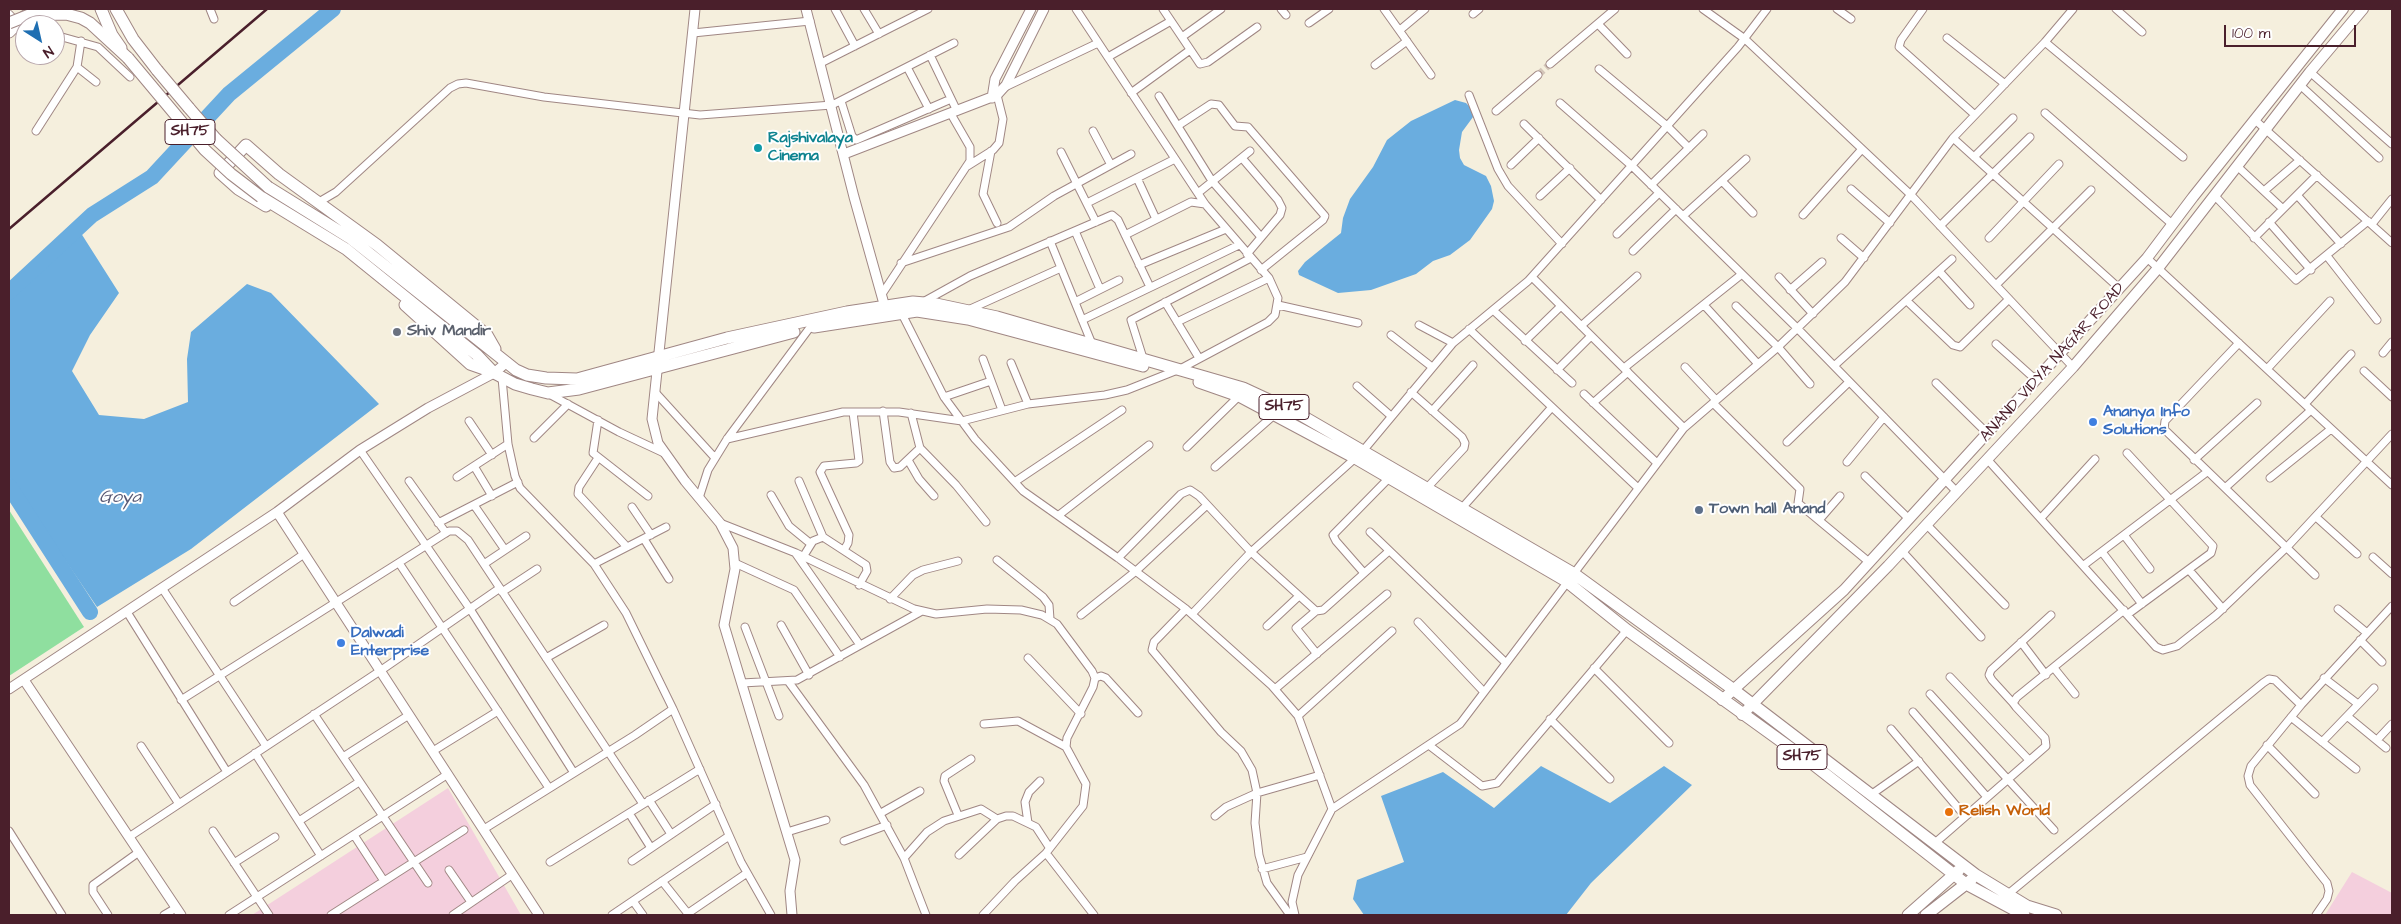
<!DOCTYPE html>
<style>
body{margin:0}
#map{position:relative;width:2401px;height:924px;overflow:hidden;background:#f5efdd;font-family:"Architects Daughter",sans-serif}
canvas{display:block}
.frame{position:absolute;inset:0;border:10px solid #4a1f2b;pointer-events:none}
.north{position:absolute;left:15px;top:15px;width:50px;height:50px;box-sizing:border-box;background:#fff;border:1px solid #b7a5aa;border-radius:50%;rotate:145deg;font-size:14px;font-weight:700;line-height:20px;text-align:center;color:#4a1f2b}
.north::after{content:'';display:block;margin:auto;width:18px;height:22px;background:#1f6fb2;clip-path:polygon(50% 0,100% 100%,50% 72%,0 100%)}
.scale{position:absolute;left:2224px;top:25px;width:132px;height:22px;box-sizing:border-box;border:2px solid #4a1f2b;border-top:0;padding-left:6px;font-size:15px;line-height:18px;white-space:nowrap;color:#4a1f2b;-webkit-text-stroke:4px #fff;paint-order:stroke}
</style>
<div id="map">
<canvas width="2401" height="924"></canvas>
<div class="frame"></div>
<div class="north">N</div>
<div class="scale">100 m</div>
</div>
<script>
const g = document.querySelector('canvas').getContext('2d');
g.lineJoin = 'round';
function fillPath(path, color) {
  g.fillStyle = color;
  g.fill(path, 'evenodd');
}
function poly(rows) {
  const path = new Path2D();
  for (const r of rows) {
    path.moveTo(r[0], r[1]);
    for (let i = 2; i < r.length; i += 2) path.lineTo(r[i], r[i + 1]);
  }
  return path;
}
function strokePath(path, color, width, dash) {
  g.strokeStyle = color;
  g.lineWidth = width;
  g.lineCap = dash ? 'butt' : 'round';
  g.setLineDash(dash || []);
  g.stroke(path);
}
function label(font, color, halo, rows, align = 'center') {
  g.font = font + ' "Architects Daughter",sans-serif';
  g.lineWidth = 4;
  g.setLineDash([]);
  g.textBaseline = 'middle';
  g.strokeStyle = halo;
  g.fillStyle = color;
  for (const [text, x, y, turn = 0] of rows) {
    g.save();
    g.translate(x, y);
    g.rotate((+turn || 0) * Math.PI / 180);
    g.textAlign = isNaN(turn) ? turn : align;
    if (halo) g.strokeText(text, 0, 0);
    g.fillText(text, 0, 0);
    g.restore();
  }
}
const built = poly([
 [448,788,521,915,252,915],
 [2352,872,2392,893,2392,915,2325,915]
]);
const green = poly([
 [9,510,84,627,9,676]
]);
const water = poly([
 [1455,100,1466,103,1472,109,1473,117,1462,132,1459,150,1460,158,1464,165,1486,176,1491,186,1494,201,1492,209,1470,240,1450,255,1433,261,1416,274,1371,290,1338,293,1299,275,1298,271,1305,262,1341,233,1343,218,1350,199,1373,167,1387,140,1411,121],
 [79,230,119,293,90,335,72,371,99,415,144,419,188,402,187,359,191,332,247,284,271,293,379,404,191,549,97,607,9,477,9,287],
 [1541,766,1610,803,1664,766,1692,785,1591,883,1566,915,1364,915,1353,899,1357,880,1404,862,1381,796,1443,772,1494,808]
]);
const river = poly([
 [9,292,92,215,152,177,229,94,333,9],
 [9,486,90,612]
]);
const minorTunnel = poly([
 [1538,75,1550,64]
]);
const minor = poly([
 [210,9,214,19],
 [835,9,855,46],
 [864,9,879,34],
 [1163,9,1200,64,1208,62,1257,27],
 [1281,9,1286,15],
 [1384,9,1431,75],
 [1703,9,1745,39,1911,195,2073,367],
 [1837,9,1851,19],
 [1923,9,1901,40,1899,47,1975,115],
 [2116,9,2142,32],
 [9,14,25,31],
 [1473,14,1479,9],
 [1309,23,1329,9],
 [1598,24,1627,54],
 [1400,30,1425,9],
 [693,33,810,21],
 [55,35,98,47,130,77],
 [1182,37,1221,9],
 [1947,38,2005,84],
 [81,41,77,67,96,82],
 [2045,42,2183,157],
 [930,55,957,111],
 [1108,57,1171,21],
 [821,63,928,9],
 [1550,64,1615,9],
 [1375,65,1407,41],
 [907,67,929,109],
 [1599,69,1667,126,1689,148],
 [2310,72,2392,144],
 [2300,85,2379,158],
 [1005,87,1098,43],
 [1131,93,1190,50],
 [1469,95,1498,169,1508,186,1562,244],
 [1159,96,1212,181,1261,237],
 [841,101,852,136,856,140,951,99],
 [1560,103,1632,166,1798,329,1957,492],
 [1496,111,1538,75],
 [2045,113,2172,224],
 [2255,120,2392,243],
 [1524,124,1601,200],
 [1179,125,1211,104,1219,105,1235,126,1248,127,1325,216,1323,220,1261,270],
 [36,131,77,67],
 [1093,131,1111,165],
 [1953,138,2119,288],
 [991,151,983,194,997,223],
 [1061,152,1096,222],
 [1974,157,2013,118],
 [1242,158,1278,200,1282,208,1280,215,1247,254],
 [1511,165,1539,138],
 [2237,166,2283,209],
 [966,167,993,150,999,143,1003,119,997,95],
 [1137,178,1156,219],
 [1722,181,1753,213],
 [1651,185,1703,134],
 [1851,189,1890,223],
 [2264,191,2300,160],
 [1198,193,1250,151],
 [2214,195,2296,280,2368,221],
 [2297,195,2341,244],
 [1540,196,1570,168],
 [319,202,336,192,450,88,458,84,466,83,544,97,700,115,832,105,954,43],
 [1087,203,1175,159],
 [1803,215,1862,149],
 [1683,216,1746,159],
 [2269,222,2311,270],
 [2372,224,2392,199],
 [1940,226,2030,137],
 [1075,231,1100,289],
 [1617,234,1659,193],
 [1125,235,1191,202,1205,204],
 [1841,238,1864,258],
 [1989,238,2059,164],
 [2254,238,2317,175],
 [1050,241,1092,344],
 [1633,251,1676,209],
 [2327,256,2377,320],
 [2147,258,2392,485],
 [901,263,1009,227,1054,196,1131,154],
 [1139,265,1226,229],
 [1939,271,1970,305],
 [1532,277,1684,428],
 [1779,277,1813,314],
 [1996,285,2091,190],
 [1790,290,1822,262],
 [882,294,970,161,970,147,951,114],
 [1907,301,1953,345,1960,347,2009,299],
 [923,302,970,276,1112,215,1118,220,1150,287],
 [1075,302,1119,280],
 [1165,302,1199,358],
 [1278,305,1358,323],
 [1704,305,1758,364],
 [1736,306,1778,347,1810,384],
 [968,310,1061,268],
 [1493,310,1572,383],
 [901,312,944,397,975,439,1023,491,1118,558,1186,609,1272,686,1298,716,1332,809],
 [1082,320,1239,245],
 [1177,322,1269,278],
 [1419,325,1453,343],
 [1581,326,1637,276],
 [1469,329,1638,488],
 [1391,335,1432,367],
 [1525,341,1561,306],
 [2239,343,2165,421,2164,429,2315,575],
 [1996,344,2036,380],
 [2383,353,2392,342],
 [1143,358,1131,320,1251,258],
 [983,359,1002,410],
 [1011,363,1028,404],
 [1834,366,1952,259],
 [1685,367,1716,400],
 [1624,368,1742,274],
 [2267,369,2330,301],
 [1557,370,1591,336],
 [2364,371,2392,397],
 [502,378,508,444,515,476,520,488,594,564,626,613,673,709,741,862,771,915],
 [1936,383,1987,433],
 [1357,386,1391,416],
 [655,392,715,458],
 [1411,392,1462,437,1465,443,1464,448,1426,489],
 [549,394,619,432,664,453],
 [1584,394,1657,463],
 [944,397,991,381],
 [1593,403,1628,372],
 [1713,403,1800,489,1798,503,1869,562],
 [2305,404,2351,354],
 [883,411,890,462,894,468,900,467,920,448],
 [1432,411,1473,365],
 [911,413,920,448,956,485,986,522],
 [598,420,593,453,648,496],
 [469,421,492,455],
 [534,438,568,404],
 [727,439,843,412,899,412,962,421,1028,404,1105,395,1127,390,1180,369,1268,322,1275,315,1278,298,1269,278,1205,204,1076,9],
 [1787,442,1849,382],
 [1187,447,1239,396],
 [360,450,470,609,574,773],
 [2127,453,2213,546,2211,553,2128,614],
 [598,458,579,487,578,494,627,547],
 [1987,459,2156,647,2163,650,2177,646,2216,615,2288,546,2392,434],
 [908,460,919,479,934,496],
 [2194,460,2257,403],
 [1847,462,1884,417],
 [474,466,492,496],
 [1215,467,1274,415],
 [1865,476,1909,519],
 [457,477,508,444],
 [2270,478,2331,429],
 [409,481,446,533],
 [799,481,823,537],
 [1016,481,1122,410],
 [2225,488,2311,410],
 [771,495,789,526,811,544],
 [699,498,708,470,727,439,814,322],
 [474,505,505,550],
 [632,507,651,535],
 [1462,508,1552,407],
 [1059,515,1149,445],
 [2316,517,2357,554],
 [2041,518,2095,459],
 [1820,519,1840,496],
 [438,523,518,482],
 [720,523,796,553,914,609,936,614,987,609,1021,610,1042,615,1057,624,1092,671,1095,678,1093,687,1067,738,1066,747,1086,784,1083,806,1046,853,1015,881,983,915],
 [1926,524,2005,605],
 [1370,532,1505,662],
 [2124,535,2150,569],
 [644,539,669,579],
 [844,550,848,543,849,535,820,472,824,466,856,463,859,461,853,412],
 [1902,551,1981,637],
 [2102,552,2142,604],
 [796,554,860,645],
 [803,557,813,541,823,537,866,565,867,571,859,585],
 [2373,557,2392,574],
 [1118,558,1181,494,1190,490,1199,496,1251,552,1316,611,1323,610,1389,551],
 [997,560,1043,597,1049,605,1050,619],
 [399,563,549,788],
 [735,563,794,590,840,657],
 [484,564,526,536],
 [594,564,666,527],
 [2084,565,2207,472],
 [2189,570,2223,609],
 [1364,573,1336,541,1333,535,1389,478],
 [162,588,266,746],
 [502,592,537,569],
 [890,599,913,575,923,570,958,561],
 [234,602,304,554],
 [1186,609,1154,642,1152,650,1221,732,1241,751,1252,770,1257,793,1255,823,1259,855,1267,883,1290,915],
 [2338,609,2367,633],
 [1316,611,1296,628,1317,654],
 [127,612,227,772],
 [1192,614,1251,552,1362,452,1453,343,1528,281,1738,47,1767,9],
 [1081,615,1136,571,1207,505],
 [1418,622,1483,691],
 [781,625,809,675],
 [1267,626,1299,596],
 [745,627,779,716],
 [2360,640,2382,662],
 [2021,642,2046,675],
 [546,658,604,625],
 [1028,658,1081,714],
 [1594,668,1669,743],
 [2054,668,2075,694],
 [1950,677,2029,760],
 [1095,678,1101,676,1106,678,1138,713],
 [2324,678,2358,704],
 [788,681,864,785,904,858,926,915],
 [742,683,797,680,922,611],
 [1275,689,1387,594],
 [1930,694,2054,830],
 [181,700,449,531,457,531,468,540,643,804],
 [2013,703,1992,680,1989,675,1991,670,2051,615],
 [1913,712,1987,797],
 [314,714,428,883],
 [1298,716,1392,631],
 [2347,716,2386,748],
 [2291,717,2356,769],
 [1550,719,1610,779],
 [984,724,1018,721,1066,747],
 [1891,729,1965,816],
 [2377,740,2392,724],
 [2322,742,2374,688],
 [2267,745,2315,794],
 [141,746,179,804],
 [1430,746,1482,786,1497,783,1627,630],
 [433,751,498,711],
 [255,753,321,856],
 [343,757,409,715],
 [1872,794,1919,761],
 [649,800,671,834],
 [629,813,651,848],
 [881,813,920,791],
 [958,815,944,781,945,776,971,759],
 [1215,816,1226,807,1257,793,1320,775],
 [299,821,359,782],
 [1028,823,1025,802,1029,792,1040,781],
 [484,829,635,735,673,709],
 [9,831,62,915],
 [213,831,269,915],
 [787,832,826,820],
 [354,835,384,881],
 [129,837,380,671,500,588],
 [844,841,887,825],
 [1935,843,2046,746,2045,738,2016,707,2013,703,2017,697,2124,610],
 [1046,853,1094,915],
 [959,855,997,819,1006,816,1013,816,1036,827,1049,847],
 [904,858,927,832,944,821,981,809,997,819],
 [632,861,716,804],
 [550,862,700,769],
 [234,863,275,837],
 [1262,869,1307,857],
 [449,870,471,902],
 [662,881,689,915],
 [2007,895,2263,683,2269,679,2275,680,2301,705],
 [633,901,643,915],
 [687,914,747,873],
 [108,915,93,892,93,885,139,852],
 [164,915,176,908],
 [229,915,448,774],
 [331,915,464,830],
 [453,915,513,874],
 [612,915,729,836],
 [1295,915,1292,902,1298,875,1332,809,1460,724,1684,428,1778,347,1845,282,1953,138,2045,42,2073,9],
 [2316,915,2327,899,2329,891,2327,883,2250,785,2248,776,2251,766,2301,705,2392,606]
]);
const tertiary = poly([
 [695,9,652,419,658,443,685,481,720,523,733,548,735,569,724,625,795,860,790,891,792,915],
 [806,9,854,197,886,311],
 [992,98,995,79,1031,9],
 [844,154,997,95,1006,85,1044,9],
 [277,512,539,915],
 [24,680,181,915],
 [9,689,277,512,360,450,428,408,494,373,507,362]
]);
const secondary = poly([
 [1722,700,1844,590,2147,258,2193,197,2343,9],
 [1742,715,1888,566,2073,367,2159,267,2310,72,2363,9]
]);
const primary = poly([
 [101,9,112,35,121,48],
 [116,9,133,39,157,70],
 [189,108,216,139],
 [268,187,350,238,516,370,527,375,546,378,577,379,727,338,847,312,913,302,936,304,997,317,1243,388,1299,414,1573,573,1734,690,1976,875,2027,906,2056,915],
 [261,197,346,249,477,355,494,373,515,384,532,389,548,393,579,389,794,332],
 [266,206,238,189,220,173,246,145,279,174,377,245,487,335,495,349],
 [405,305,470,364,490,371],
 [814,327,917,311,968,319,1143,366],
 [1199,382,1239,396,1355,458,1566,581,1627,630,1814,765,1966,884,2024,915],
 [1908,915,1959,870],
 [1926,915,1971,880]
]);
const trunk = poly([
 [29,15,66,14,81,18,90,23,128,58],
 [9,32,25,16]
]);
const rail = poly([
 [9,229,267,9]
]);
const primaryBridge = poly([
 [128,58,205,150,231,174,261,197],
 [157,70,189,108],
 [216,139,268,187]
]);
const trunkBridge = poly([
 [9,23,29,15]
]);
const markers = [
 [758,148,5,"#0f9aa8"],
 [397,332,5,"#6b7280"],
 [2093,422,5,"#3f7fe0"],
 [1699,510,5,"#5c6f8a"],
 [341,643,5,"#3f7fe0"],
 [1949,812,5,"#e8710a"]
];
const shields = [
 [190,132,50],
 [1284,407,50],
 [1802,757,50]
];
const shieldNames = [
 ["SH75",190,132],
 ["SH75",1284,407],
 ["SH75",1802,757]
];
const cultureNames = [
 ["Rajshivalaya",768,139],
 ["Cinema",768,157]
];
const worshipNames = [
 ["Shiv Mandir",407,332]
];
const streetNames = [
 ["ANAND VIDYA NAGAR ROAD",2053,363,-48]
];
const shopNames = [
 ["Ananya Info",2103,413],
 ["Solutions",2103,431],
 ["Dalwadi",351,634],
 ["Enterprise",351,652]
];
const serviceNames = [
 ["Town hall Anand",1709,510]
];
const foodNames = [
 ["Relish World",1959,812]
];
const waterNames = [
 ["Goya",120,498]
];
fillPath(built, '#f4cfdd');
fillPath(green, '#8fdf9f');
fillPath(water, '#6aaddf');
strokePath(river, '#6aaddf', 16);
strokePath(minorTunnel, '#d3c5b9', 7, [7, 3.5]);
strokePath(minor, '#a08784', 9);
strokePath(tertiary, '#a08784', 11);
strokePath(secondary, '#a08784', 12);
strokePath(primary, '#a08784', 13);
strokePath(trunk, '#a08784', 13);
strokePath(minor, '#fff', 7);
strokePath(tertiary, '#fff', 9);
strokePath(secondary, '#fff', 10);
strokePath(primary, '#fff', 11);
strokePath(trunk, '#fff', 11);
strokePath(rail, '#4a1f2b', 2.5);
strokePath(primaryBridge, '#a08784', 13, []);
strokePath(trunkBridge, '#a08784', 13, []);
strokePath(primaryBridge, '#fff', 11);
strokePath(trunkBridge, '#fff', 11);
for (const [x, y, r, color] of markers) {
  const dot = new Path2D();
  dot.arc(x, y, r, 0, 2 * Math.PI);
  g.fillStyle = color;
  g.fill(dot);
  strokePath(dot, '#fff', 2);
}
for (const [x, y, w] of shields) {
  const box = new Path2D();
  box.roundRect(x - w / 2, y - 12.5, w, 25, 4);
  g.fillStyle = '#fff';
  g.fill(box);
  strokePath(box, '#4a1f2b', 1);
}
label('bold 15px', '#4a1f2b', null, shieldNames);
label('bold 16px', '#0d838f', '#fff', cultureNames, 'left');
label('bold 16px', '#5b616d', '#fff', worshipNames, 'left');
label('16px', '#4a1f2b', '#fff', streetNames);
label('bold 16px', '#366cbe', '#fff', shopNames, 'left');
label('bold 16px', '#4e5e75', '#fff', serviceNames, 'left');
label('bold 16px', '#c56008', '#fff', foodNames, 'left');
label('italic 18px', '#575873', '#fff', waterNames);
</script>
